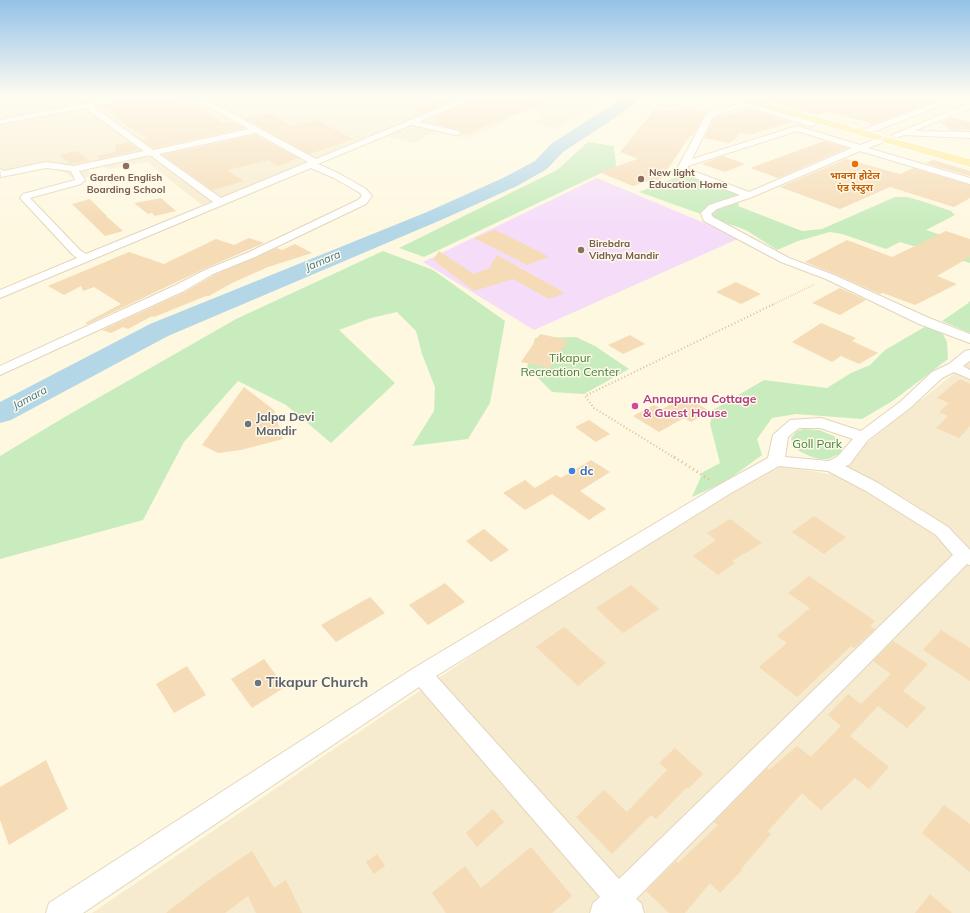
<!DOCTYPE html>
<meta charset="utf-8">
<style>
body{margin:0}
canvas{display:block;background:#fef8e0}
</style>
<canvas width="970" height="913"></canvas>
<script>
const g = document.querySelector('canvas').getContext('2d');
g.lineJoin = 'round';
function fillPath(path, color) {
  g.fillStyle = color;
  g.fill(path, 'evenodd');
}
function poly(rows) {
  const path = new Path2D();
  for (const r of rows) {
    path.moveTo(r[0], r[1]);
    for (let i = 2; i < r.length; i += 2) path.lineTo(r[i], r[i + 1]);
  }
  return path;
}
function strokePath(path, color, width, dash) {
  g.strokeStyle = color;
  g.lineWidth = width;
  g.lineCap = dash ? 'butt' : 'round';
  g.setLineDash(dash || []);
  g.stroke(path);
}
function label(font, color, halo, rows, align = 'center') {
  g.font = font + ' Mulish,"Noto Sans Devanagari",sans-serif';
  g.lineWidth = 3;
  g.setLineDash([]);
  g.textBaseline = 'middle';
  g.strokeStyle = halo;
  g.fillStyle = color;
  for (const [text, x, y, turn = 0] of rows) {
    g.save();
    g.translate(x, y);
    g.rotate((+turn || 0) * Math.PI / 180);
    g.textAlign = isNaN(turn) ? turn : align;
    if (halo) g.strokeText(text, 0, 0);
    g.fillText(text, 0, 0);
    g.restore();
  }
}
const residential = poly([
 [0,95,612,95,557,129,530,122,540,120,543,113,542,111,523,107,508,115,511,120,466,138,442,131,431,133,414,143,376,133,202,205,147,162,109,169,103,167,93,167,87,170,94,175,77,180,48,163,22,166,0,172],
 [970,361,970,913,92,913,619,556,774,465,828,474]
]);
const education = poly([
 [597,178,740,238,534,330,423,262]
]);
const green = poly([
 [588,142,614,146,616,166,424,257,399,248,557,170],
 [685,174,741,195,738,206,802,231,822,229,895,197,907,197,925,202,951,211,955,215,926,230,970,245,970,263,900,242,886,249,842,234,830,232,798,241,777,250,746,230,639,192],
 [383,251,433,270,505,321,490,403,468,439,412,446,434,411,435,387,422,354,416,331,397,312,371,318,339,330,395,383,331,443,286,405,238,381,184,442,143,520,0,559,0,456,63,418,236,319],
 [970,301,970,333,942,321,967,304],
 [928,325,941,330,947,342,948,359,894,400,862,419,796,414,772,418,757,439,762,455,725,482,692,497,703,472,720,463,710,424,713,410,764,380,827,388,851,373,870,365,885,350],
 [576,337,595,346,629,369,584,394,552,392,527,367,535,338],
 [803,429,819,430,834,436,842,446,842,450,839,454,828,459,820,459,812,457,799,451,792,443,791,438,797,431]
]);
const river = poly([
 [627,95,644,95,642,98,607,123,563,152,547,169,517,186,441,220,168,336,11,420,0,423,0,402,150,324,427,212,503,178,535,161,551,144,627,95]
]);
const building = poly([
 [84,95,115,95,116,96,92,101],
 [482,95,543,95,544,100,538,101,546,103,466,134,461,133,459,130,431,123,440,120,434,117,456,107,464,110,465,104],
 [781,95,950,95,950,96,874,124,829,112,816,115,766,101],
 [170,99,178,106,197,104,222,123,231,121,245,128,153,148,142,140,148,138,122,123,123,122,100,106,116,103,117,106,153,100,155,101],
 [440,101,447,103,423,113,410,108],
 [685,107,706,112,693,136,690,136,661,179,655,181,652,180,633,186,599,172,638,159,620,152,655,109,675,111],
 [748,108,792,122,749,135,741,133,730,143,704,138,714,118,721,116,724,116],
 [269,113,292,126,316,120,353,139,310,154,244,118],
 [951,117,970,122,970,130,950,130,941,122],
 [256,135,298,158,278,166,269,160,227,170,244,181,212,190,163,155],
 [824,141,848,148,778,178,750,168],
 [130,142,140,150,100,159,96,156,116,152,115,145],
 [76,151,90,161,70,164,59,155],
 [723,156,745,164,725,172,702,164],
 [846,159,900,174,913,168,970,185,970,198,954,207,890,187,840,209,780,187],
 [933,160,970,171,970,176,925,163],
 [161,198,176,211,155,216,152,213,148,214,134,203],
 [90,199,107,216,106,216,123,231,105,236,72,204],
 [495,230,520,242,549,257,527,265,474,238],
 [946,231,970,239,970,257,937,276,957,284,915,305,883,293,880,294,835,274,805,262,847,240,892,257],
 [249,238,264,243,204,269,88,324,85,323,121,304,94,287,83,291,81,286,64,295,48,286,129,252,164,264,216,239,234,245],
 [295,244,312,253,268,267,232,283,209,296,206,296,154,317,152,316,128,329,123,327,111,333,102,330,185,292,214,275,277,248,282,250],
 [439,251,474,274,492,267,490,266,497,255,565,293,549,299,513,279,474,291,433,260],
 [736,282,761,294,741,304,716,292],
 [840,288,866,300,840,315,812,303],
 [821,323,856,338,852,341,878,353,859,364,841,356,832,362,792,342],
 [540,334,568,340,550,368,521,362],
 [630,335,645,344,623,354,608,345],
 [960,379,970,384,970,426,959,438,936,428,948,416,939,412,949,403,937,398],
 [244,387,274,410,283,439,241,450,218,453,202,445],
 [685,397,710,411,691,422,684,418,659,432,633,416,654,405,662,409],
 [589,420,610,434,596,442,575,427],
 [591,460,610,472,580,491,606,509,589,520,552,494,525,510,503,493,525,480,535,488,556,475,561,478],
 [814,516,846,537,824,554,792,532],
 [730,519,762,543,732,561,735,563,718,575,693,556,716,540,707,533],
 [484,529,509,550,491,562,466,541],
 [809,576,875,621,870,626,875,629,854,648,851,646,797,697,759,667,787,643,777,636,810,608,788,593],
 [445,583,465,602,428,625,409,605],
 [631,585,659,609,623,633,596,608],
 [370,597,385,613,336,642,321,625],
 [564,627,606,663,578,686,536,647],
 [941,630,970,648,970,681,923,650],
 [893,641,928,664,903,691,926,708,907,728,878,706,850,736,889,767,869,789,855,778,821,810,802,793,768,831,771,834,741,869,742,870,720,893,710,883,685,913,669,913,646,891,676,861,678,863,718,825,714,822,767,768,769,770,797,746,811,757,841,726,828,715,848,694,861,704,891,674,873,661],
 [264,659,285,687,252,708,231,679],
 [187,666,206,695,174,713,156,684],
 [675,748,703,774,688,789,686,788,656,819,651,815,612,854,576,817,604,790,627,812,667,770,659,763],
 [46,760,68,809,9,845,0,820,0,787],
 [944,805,970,824,970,872,922,833],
 [493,809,504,822,477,847,466,833],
 [531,847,572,896,552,913,446,913,432,893,465,866,481,888],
 [252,851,274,888,286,880,302,913,256,913,248,896,225,913,166,913,206,882],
 [377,854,385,866,374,874,366,862],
 [930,894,952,913,915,913]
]);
const pathFar2 = poly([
 [772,305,815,284]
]);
const pathFar1 = poly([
 [675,458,594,408,585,396,774,304]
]);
const path = poly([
 [674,457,710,480]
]);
const street = poly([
 [128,95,143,95,139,97,93,106,153,150,249,129,189,95,198,95,316,159,471,95,481,95,419,122,459,131,460,133,459,135,456,135,411,125,318,164,340,174,366,189,372,196,366,204,255,257,213,274,184,291,0,375,0,366,176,285,205,270,247,253,358,200,362,196,360,193,334,178,311,168,0,298,0,290,77,258,72,254,20,198,23,194,75,180,71,171,46,168,1,177,0,169,4,171,46,162,74,166,144,151,85,108,0,124,0,120,128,95],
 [256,133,308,162,221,198,159,154,256,133],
 [150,155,213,202,86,254,80,250,30,198,81,184,85,180,79,171,150,155],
 [709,95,721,95,750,102,815,122,816,124,812,126,809,126,747,106,731,110,713,117,692,159,797,126,860,145,881,137,887,137,888,139,887,141,868,148,970,178,970,184,860,151,752,197,717,209,711,214,713,217,789,258,834,275,929,318,970,334,970,343,919,324,826,279,781,262,704,221,701,213,709,205,740,195,680,172,678,170,678,167,707,113,738,104,709,95],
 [797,131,852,148,749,192,688,169,688,166,797,131],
 [957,95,968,95,865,135,859,135,858,133,859,131,957,95],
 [970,103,970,108,914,131,970,132,970,138,904,135,896,138,892,135,970,103],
 [970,350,970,361,963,366,970,370,970,379,954,372,942,378,910,408,868,440,849,465,845,466,878,483,948,527,970,550,970,565,967,564,636,899,641,903,644,913,590,913,593,903,600,897,419,687,83,913,46,913,49,903,414,668,719,485,768,458,773,435,790,420,821,418,861,431,900,402,932,372,949,364,965,351,970,350],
 [799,428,820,428,853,439,837,457,829,461,785,457,788,437,799,428],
 [779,466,828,471,866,491,936,535,953,555,619,879,436,676,731,493,779,466]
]);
const primary = poly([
 [723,95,739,95,881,135,883,137,881,139,877,140,873,139,724,97,723,95],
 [887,137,970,159,970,167,883,142,881,140,883,138,887,137]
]);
const markers = [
 [855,164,4,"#e8710a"],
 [126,166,4,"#8d6e63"],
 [641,179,4,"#8d6e63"],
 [581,250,4,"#8d6e63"],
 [635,406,4,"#d1479c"],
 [248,424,4,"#6b7280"],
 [572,471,4,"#3f7fe0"],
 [258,683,4,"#6b7280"]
];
const farEducationnames = [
 ["New light",649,173],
 ["Education Home",649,185],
 ["Garden English",126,178,"center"],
 ["Boarding School",126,190,"center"],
 ["Birebdra",589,244],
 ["Vidhya Mandir",589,256]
];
const farFoodnames = [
 ["भावना होटेल",855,176],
 ["एंड रेस्टुरा",855,188]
];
const farWaternames = [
 ["Jamara",323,261,-23],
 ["Jamara",30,398,-28]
];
const parkNames = [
 ["Tikapur",570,358],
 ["Recreation Center",570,372],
 ["Goll Park",817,444]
];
const hotelNames = [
 ["Annapurna Cottage",643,399],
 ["& Guest House",643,413]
];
const worshipNames = [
 ["Jalpa Devi",256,417],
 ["Mandir",256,431]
];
const shopNames = [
 ["dc",580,471]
];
const nearWorshipnames = [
 ["Tikapur Church",266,683]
];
fillPath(residential, '#f6ebce');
fillPath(education, '#f5ddfa');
fillPath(green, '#c9ecbe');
fillPath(river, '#b4d7e8');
fillPath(building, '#f5dbb6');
strokePath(street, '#e3d5bc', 2);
strokePath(primary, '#fff', 2);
strokePath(pathFar2, '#dabe99', 1.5, [0.5, 1.5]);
strokePath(pathFar1, '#dabe99', 2, [1, 2.5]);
strokePath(path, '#dabe99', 3, [1, 3.5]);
fillPath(street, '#fff');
fillPath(primary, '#ffeb96');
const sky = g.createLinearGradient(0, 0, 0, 223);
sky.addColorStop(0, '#93c2e8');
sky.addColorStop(0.43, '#fffcf1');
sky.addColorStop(1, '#fffcf100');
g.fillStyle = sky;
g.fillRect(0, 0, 970, 223);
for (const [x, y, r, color] of markers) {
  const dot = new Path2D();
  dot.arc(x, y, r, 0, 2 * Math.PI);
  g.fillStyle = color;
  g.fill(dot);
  strokePath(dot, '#fffae8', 1.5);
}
label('bold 10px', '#785e54', '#fffae8', farEducationnames, 'left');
label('bold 10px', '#c56008', '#fffae8', farFoodnames);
label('italic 11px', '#417794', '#fffae8', farWaternames);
label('12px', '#447e3d', '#fffae8', parkNames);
label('bold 12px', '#b23c85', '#fffae8', hotelNames, 'left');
label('bold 12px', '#5b616d', '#fffae8', worshipNames, 'left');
label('bold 12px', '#366cbe', '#fffae8', shopNames, 'left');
label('bold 14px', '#5b616d', '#fffae8', nearWorshipnames, 'left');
</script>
